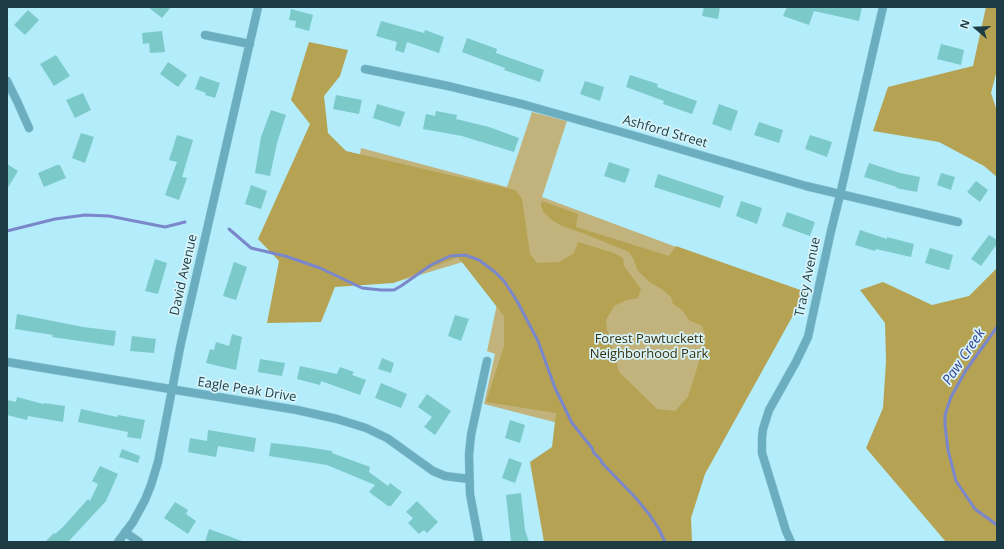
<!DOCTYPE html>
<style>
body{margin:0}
#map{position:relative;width:1004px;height:549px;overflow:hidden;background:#b3ecfb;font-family:"Open Sans",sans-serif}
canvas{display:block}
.frame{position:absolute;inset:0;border:8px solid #1e3c44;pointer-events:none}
.north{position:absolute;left:956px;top:8px;width:40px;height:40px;-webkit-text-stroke:3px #d8f4fb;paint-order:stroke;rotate:289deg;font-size:11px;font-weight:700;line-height:16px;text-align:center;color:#1e3c44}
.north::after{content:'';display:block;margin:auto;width:14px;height:18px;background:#1e3c44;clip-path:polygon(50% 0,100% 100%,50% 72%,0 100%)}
</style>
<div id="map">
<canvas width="1004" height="549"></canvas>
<div class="frame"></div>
<div class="north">N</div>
</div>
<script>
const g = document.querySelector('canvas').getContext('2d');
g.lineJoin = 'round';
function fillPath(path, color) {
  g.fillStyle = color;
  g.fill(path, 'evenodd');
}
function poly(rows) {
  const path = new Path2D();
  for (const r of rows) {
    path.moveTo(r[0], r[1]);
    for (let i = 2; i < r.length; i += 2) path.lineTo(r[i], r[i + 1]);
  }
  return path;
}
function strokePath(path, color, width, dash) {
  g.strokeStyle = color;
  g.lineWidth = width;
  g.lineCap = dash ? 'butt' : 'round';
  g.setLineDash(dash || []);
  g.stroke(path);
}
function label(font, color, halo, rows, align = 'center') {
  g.font = font + ' "Open Sans",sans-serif';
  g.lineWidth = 3.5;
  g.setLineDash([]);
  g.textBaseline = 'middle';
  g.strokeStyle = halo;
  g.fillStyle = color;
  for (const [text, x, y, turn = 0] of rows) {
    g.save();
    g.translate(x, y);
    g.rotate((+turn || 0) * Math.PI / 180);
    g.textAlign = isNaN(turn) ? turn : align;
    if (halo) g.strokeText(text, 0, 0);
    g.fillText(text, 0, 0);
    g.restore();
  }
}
const green = poly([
 [532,112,567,121,542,197,792,290,613,542,589,431,484,404,495,354,487,351,509,248,393,283,343,271,361,148,507,187]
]);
const forest = poly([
 [986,7,997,7,997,70,991,93,997,111,997,177,984,166,939,142,873,131,888,87,973,66],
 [309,42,348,50,340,76,324,96,328,133,346,151,515,190,522,199,530,254,537,263,559,262,574,253,578,242,614,253,623,258,624,266,641,289,638,298,627,300,614,306,606,320,607,330,619,372,657,409,675,411,688,397,706,339,702,326,689,320,682,310,673,304,671,297,662,289,651,283,642,275,637,269,634,260,629,252,585,234,562,226,552,220,544,213,541,206,542,201,578,214,576,227,669,256,676,246,806,292,705,474,691,518,692,542,544,542,530,462,552,447,556,413,486,402,504,346,504,316,458,257,393,283,335,287,321,322,267,323,279,261,258,239,310,124,291,100],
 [997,268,997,542,946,542,866,448,883,408,886,361,885,323,860,290,883,282,932,305,969,296]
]);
const stream = poly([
 [229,229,251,248,285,256,320,268,362,288,381,290,394,290,401,286,431,265,450,256,465,255,479,260,495,272,504,281,517,301,538,341,555,388,572,423,592,448,594,453,601,460,602,463,635,497,649,514,659,529,665,542],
 [7,231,55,219,85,215,109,216,165,227,185,222],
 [997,327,966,370,951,397,945,415,945,425,948,450,956,481,975,509,997,525]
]);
const building = poly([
 [148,7,171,7,162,18],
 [704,7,720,7,718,19,702,16],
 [787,7,862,7,859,21,814,11,809,25,783,16],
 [291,9,313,15,309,31,295,27,296,21,289,20],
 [28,10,39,20,25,35,14,25],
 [381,21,424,33,425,30,444,37,439,53,407,42,404,53,395,50,397,42,376,36],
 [162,31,165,52,150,53,149,43,143,44,142,33],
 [467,38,497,49,496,53,544,70,540,82,504,70,505,68,462,52],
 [941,44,964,50,961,65,937,59],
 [56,55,70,76,54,86,40,64],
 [168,62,187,75,178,87,160,74],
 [630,75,658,84,657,87,697,101,692,114,663,104,664,101,626,87],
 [200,76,220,83,215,98,205,95,206,93,195,89],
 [585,81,604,87,600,101,580,94],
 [83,93,91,110,75,118,66,100],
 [336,95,362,100,359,114,333,109],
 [377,104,405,112,400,127,373,118],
 [719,104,738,111,731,131,712,124],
 [271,110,286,115,277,143,270,176,255,173,261,137],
 [436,111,457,115,456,119,489,127,519,138,514,152,462,136,423,129,426,114,435,116],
 [759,122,783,130,779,143,754,135],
 [81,133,94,137,85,163,72,158],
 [177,135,193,140,182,177,187,178,179,200,165,195,177,162,169,160],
 [810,135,832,142,827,157,805,149],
 [609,162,630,169,625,183,604,176],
 [869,163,900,173,920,177,917,192,896,188,897,187,864,177],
 [7,164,18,171,7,189],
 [57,165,60,165,66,178,44,187,38,173],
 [941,173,955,177,951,190,937,185],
 [658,174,724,196,720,208,654,187],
 [976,181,988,190,980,202,967,192],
 [251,185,267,191,261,209,245,204],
 [741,201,762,208,757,224,736,216],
 [787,212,815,222,810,236,782,226],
 [860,230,887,239,887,237,914,244,911,257,876,249,875,251,855,245],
 [989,235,997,240,997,244,981,266,971,259],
 [930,248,953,255,949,270,925,263],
 [155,259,167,263,158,294,145,291],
 [234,262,247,267,236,300,223,296],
 [17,314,83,327,116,331,114,346,52,337,53,335,15,329],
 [455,315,469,319,461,341,448,336],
 [232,334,242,337,236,370,206,363,210,349,214,350,216,342,229,346],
 [132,336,156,339,154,353,130,351],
 [382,358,394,363,391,373,378,369],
 [260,359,285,363,282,376,258,372],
 [300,366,337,374,340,367,354,372,352,375,366,380,360,395,321,381,320,385,297,379],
 [381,383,407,394,401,408,375,398],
 [427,394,451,411,435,435,424,427,432,417,418,407],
 [17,397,43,404,44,403,65,406,63,422,28,416,27,420,7,415,7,400,16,402],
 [81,409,117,417,118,415,145,420,141,439,127,437,128,432,78,422],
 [510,420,525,425,520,443,505,438],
 [208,430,256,438,254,452,218,446,216,457,188,452,190,438,207,441],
 [271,443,307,447,332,451,332,453,370,467,369,472,388,486,390,483,402,492,391,506,388,506,369,492,375,485,327,465,269,456],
 [122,449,140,456,138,463,119,457],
 [509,458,522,463,515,483,502,478],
 [100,466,118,474,106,501,68,542,45,542,54,533,55,534,63,527,88,499,90,501,98,484,92,481],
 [521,493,525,530,529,542,511,542,506,495],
 [417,501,438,522,427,533,424,530,419,534,408,523,413,518,406,512],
 [175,502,188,510,186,514,196,521,188,534,164,518],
 [209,529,242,541,242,542,205,542]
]);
const street = poly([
 [205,35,250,44],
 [365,69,448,86,522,104,632,135,806,186,958,222],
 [7,81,17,101,29,128],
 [7,362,297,410,337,419,366,428,387,438,433,471,445,476,469,479],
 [125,532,139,542],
 [118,542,133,522,145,500,151,485,158,462,181,343,258,7],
 [479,542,470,494,469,455,471,435,487,361],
 [791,542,786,531,762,453,762,438,763,429,769,410,796,362,808,337,831,231,840,195,883,7]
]);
const streetNames = [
 ["Ashford Street",665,132,16],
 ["David Avenue",184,275,-77],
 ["Tracy Avenue",808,277,-78],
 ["Eagle Peak Drive",247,390,9]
];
const parkNames = [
 ["Forest Pawtuckett",649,339],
 ["Neighborhood Park",649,354]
];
const waterNames = [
 ["Paw Creek",964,357,-56]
];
fillPath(green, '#c1b37b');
fillPath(forest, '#b5a253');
strokePath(stream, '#7b87cb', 3);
fillPath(building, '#7cc9c9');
strokePath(street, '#95c9d6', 9);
strokePath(street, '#6aaebf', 8);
label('13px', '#1e3c44', '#d8f4fb', streetNames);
label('13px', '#382f0c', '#d8f4fb', parkNames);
label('italic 14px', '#3a4192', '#d8f4fb', waterNames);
</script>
